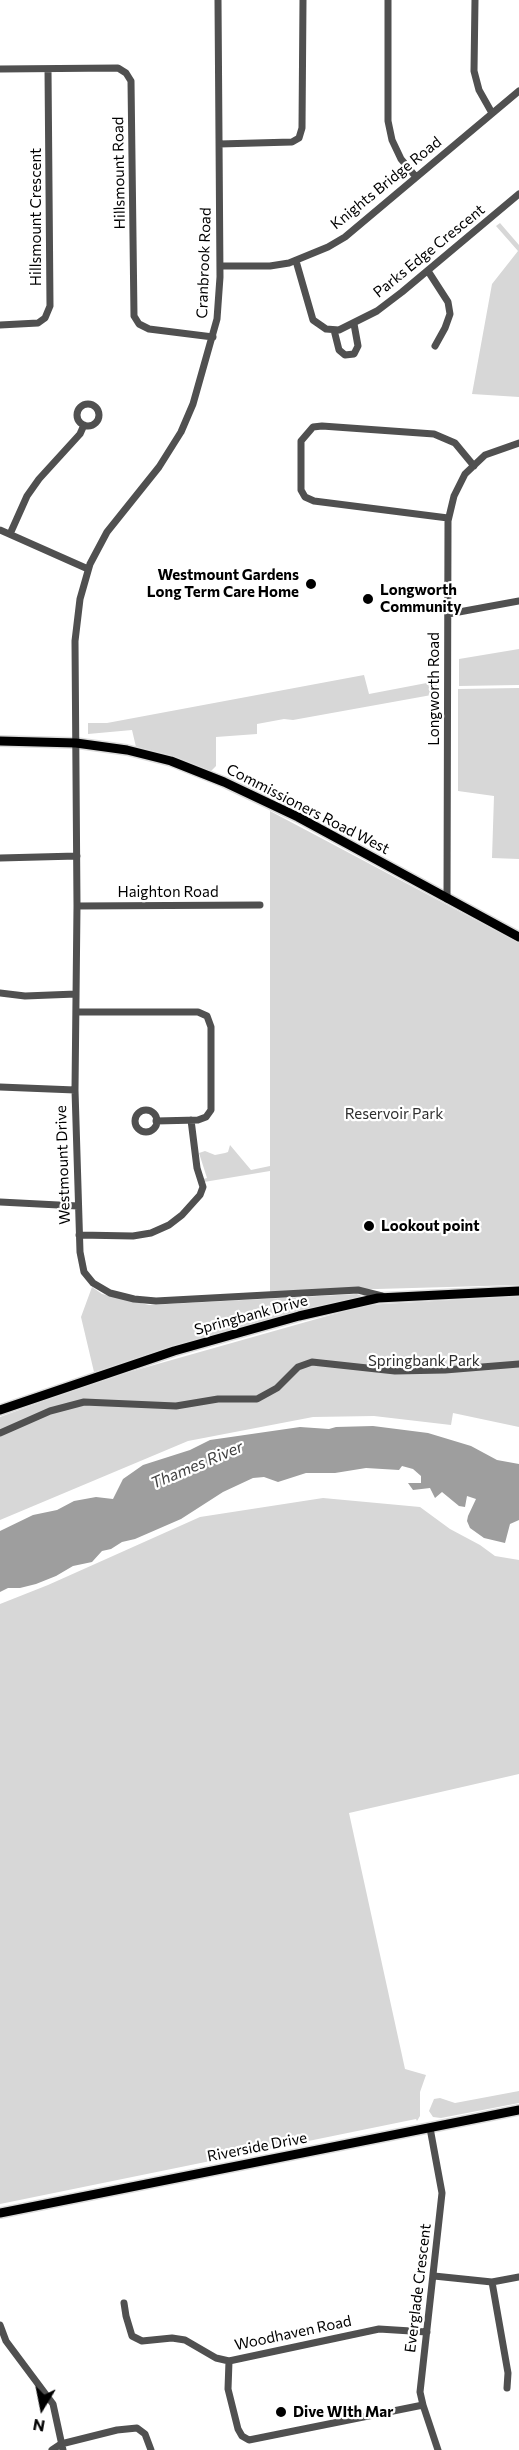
<!DOCTYPE html>
<style>
body{margin:0}
#map{position:relative;width:519px;height:2450px;overflow:hidden;background:#fff;font-family:Commissioner,sans-serif}
canvas{display:block}
.north{position:absolute;left:12px;top:2378px;width:60px;height:60px;-webkit-text-stroke:4px #fff;paint-order:stroke;rotate:190deg;font-size:16px;font-weight:700;line-height:24px;text-align:center;color:#000}
.north::after{content:'';display:block;margin:auto;width:21px;height:27px;background:#000;clip-path:polygon(50% 0,100% 100%,50% 72%,0 100%)}
</style>
<div id="map">
<canvas width="519" height="2450"></canvas>
<div class="north">N</div>
</div>
<script>
const g = document.querySelector('canvas').getContext('2d');
g.lineJoin = 'round';
function fillPath(path, color) {
  g.fillStyle = color;
  g.fill(path, 'evenodd');
}
function poly(rows) {
  const path = new Path2D();
  for (const r of rows) {
    if (r.length === 3) {
      path.moveTo(r[0] + r[2], r[1]);
      path.arc(r[0], r[1], r[2], 0, 2 * Math.PI);
      continue;
    }
    path.moveTo(r[0], r[1]);
    for (let i = 2; i < r.length; i += 2) path.lineTo(r[i], r[i + 1]);
  }
  return path;
}
function strokePath(path, color, width, dash) {
  g.strokeStyle = color;
  g.lineWidth = width;
  g.lineCap = dash ? 'butt' : 'round';
  g.setLineDash(dash || []);
  g.stroke(path);
}
function label(font, color, halo, rows, align = 'center') {
  g.font = font + ' Commissioner,sans-serif';
  g.lineWidth = 4.5;
  g.setLineDash([]);
  g.textBaseline = 'middle';
  g.strokeStyle = halo;
  g.fillStyle = color;
  for (const [text, x, y, turn = 0] of rows) {
    g.save();
    g.translate(x, y);
    g.rotate((+turn || 0) * Math.PI / 180);
    g.textAlign = isNaN(turn) ? turn : align;
    if (halo) g.strokeText(text, 0, 0);
    g.fillText(text, 0, 0);
    g.restore();
  }
}
const green = poly([
 [500,223,519,245,519,397,472,394,492,284,518,251,496,226],
 [519,649,519,685,459,686,459,659],
 [364,675,369,694,437,681,437,694,293,720,284,719,257,724,257,734,216,737,216,766,210,772,136,747,132,730,88,734,88,723,107,723],
 [519,688,519,859,492,858,494,796,458,791,458,689],
 [270,811,519,943,519,1285,270,1292,270,1171,204,1182,203,1179,207,1178,199,1153,205,1151,215,1155,225,1153,228,1152,230,1145,251,1170,270,1166],
 [92,1287,102,1294,149,1305,357,1294,362,1296,189,1343,94,1372,81,1317],
 [519,1296,519,1427,453,1413,451,1425,374,1416,313,1417,188,1441,0,1520,0,1417,101,1380,366,1305],
 [323,1498,420,1507,450,1529,480,1545,495,1556,519,1560,519,1774,349,1813,405,2069,426,2075,420,2092,420,2116,417,2121,416,2119,0,2204,0,1604,48,1585,200,1517],
 [519,2091,519,2103,441,2118,433,2117,429,2111,434,2099,440,2098,455,2103]
]);
const water = poly([
 [373,1426,428,1433,471,1446,497,1460,519,1464,519,1520,510,1524,505,1543,484,1538,470,1528,467,1521,468,1516,476,1499,467,1496,465,1507,459,1506,442,1492,435,1498,430,1488,413,1490,408,1483,421,1483,421,1476,413,1469,402,1466,399,1470,366,1468,335,1473,306,1473,278,1482,264,1477,253,1478,223,1492,181,1519,135,1539,122,1542,111,1549,102,1551,92,1562,73,1566,56,1576,36,1584,20,1588,8,1588,0,1592,0,1531,33,1515,57,1510,74,1501,96,1497,113,1499,123,1479,143,1465,190,1450,210,1440,300,1427,329,1429,336,1427]
]);
const minor = poly([
 [218,0,220,277,217,319,193,404,181,432,159,467,107,532,90,564,80,599,75,641,77,906,75,1090,80,1252,84,1272,93,1283,110,1293,134,1299,156,1301,358,1290,382,1296],
 [388,0,388,121,392,140,401,159,416,177],
 [475,0,474,71,479,90,492,113],
 [0,69,118,68,126,73,131,81,134,316,139,324,149,329,213,337],
 [219,144,292,142,299,138,302,128,303,0],
 [296,261,313,320,326,329,339,330,377,311,402,292,519,194],
 [220,266,270,266,289,263,328,247,345,237,519,91],
 [428,271,448,302,450,314,445,328,435,346],
 [0,325,38,323,45,318,50,306,48,69],
 [334,330,339,350,345,355,354,354,358,346,354,324],
 [88,415,11],
 [448,518,314,501,305,497,301,490,301,441,313,427,322,426,434,434,455,443,474,466],
 [0,530,88,569],
 [10,534,27,496,39,479,80,434,84,425],
 [448,614,519,601],
 [0,858,77,856],
 [447,899,448,521,454,496,465,474,485,455,519,443],
 [77,906,260,905],
 [0,993,25,996,76,994],
 [76,1012,198,1012,207,1016,211,1027,211,1110,206,1117,198,1120,156,1121],
 [0,1087,75,1090],
 [146,1121,11],
 [0,1202,78,1206],
 [79,1235,133,1236,151,1233,169,1225,182,1215,200,1195,203,1187,197,1168,191,1120],
 [0,1433,50,1411,84,1402,176,1406,218,1399,257,1399,277,1388,298,1367,312,1362,395,1371,445,1370,519,1364],
 [430,2128,442,2193,420,2392,423,2405,438,2450],
 [434,2276,492,2282,519,2277],
 [492,2282,508,2373,507,2388],
 [124,2303,126,2316,132,2336,142,2341,172,2338,185,2340,216,2358,229,2361,379,2329,427,2332],
 [0,2325,6,2341,53,2404,63,2450],
 [229,2361,228,2389,238,2429,242,2436,249,2440,423,2405],
 [52,2450,61,2444,117,2430,137,2428,145,2434,151,2450]
]);
const major = poly([
 [0,741,76,743,127,750,171,761,224,782,298,817,519,937],
 [0,1410,174,1351,299,1316,378,1298,519,1291],
 [0,2213,519,2110]
]);
const markers = [
 [311,584,6,"#000"],
 [368,599,6,"#000"],
 [369,1226,6,"#000"],
 [281,2412,6,"#000"]
];
const streetNames = [
 ["Hillsmount Road",119,173,-91],
 ["Knights Bridge Road",386,183,-39],
 ["Hillsmount Crescent",36,217,-90],
 ["Parks Edge Crescent",429,251,-39],
 ["Cranbrook Road",204,263,-88],
 ["Longworth Road",434,689,-90],
 ["Commissioners Road West",308,809,27],
 ["Haighton Road",168,892],
 ["Westmount Drive",63,1165,-92],
 ["Springbank Drive",251,1315,-15],
 ["Riverside Drive",257,2147,-11],
 ["Everglade Crescent",418,2288,-83],
 ["Woodhaven Road",293,2333,-12]
];
const poiNames = [
 ["Westmount Gardens",299,575,"right"],
 ["Long Term Care Home",299,592,"right"],
 ["Longworth",380,590],
 ["Community",380,607],
 ["Lookout point",381,1226],
 ["Dive WIth Mar",293,2412]
];
const parkNames = [
 ["Reservoir Park",394,1114],
 ["Springbank Park",424,1361]
];
const waterNames = [
 ["Thames River",197,1465,-23]
];
fillPath(green, '#d7d7d7');
fillPath(water, '#9e9e9e');
strokePath(major, '#dbdbdb', 12);
strokePath(minor, '#505050', 7);
strokePath(major, '#000', 9);
for (const [x, y, r, color] of markers) {
  const dot = new Path2D();
  dot.arc(x, y, r, 0, 2 * Math.PI);
  g.fillStyle = color;
  g.fill(dot);
  strokePath(dot, '#fff', 2);
}
label('15px', '#000', '#fff', streetNames);
label('bold 15px', '#000', '#fff', poiNames, 'left');
label('15px', '#2e2e2e', '#fff', parkNames);
label('italic 16px', '#3f3f3f', '#fff', waterNames);
</script>
